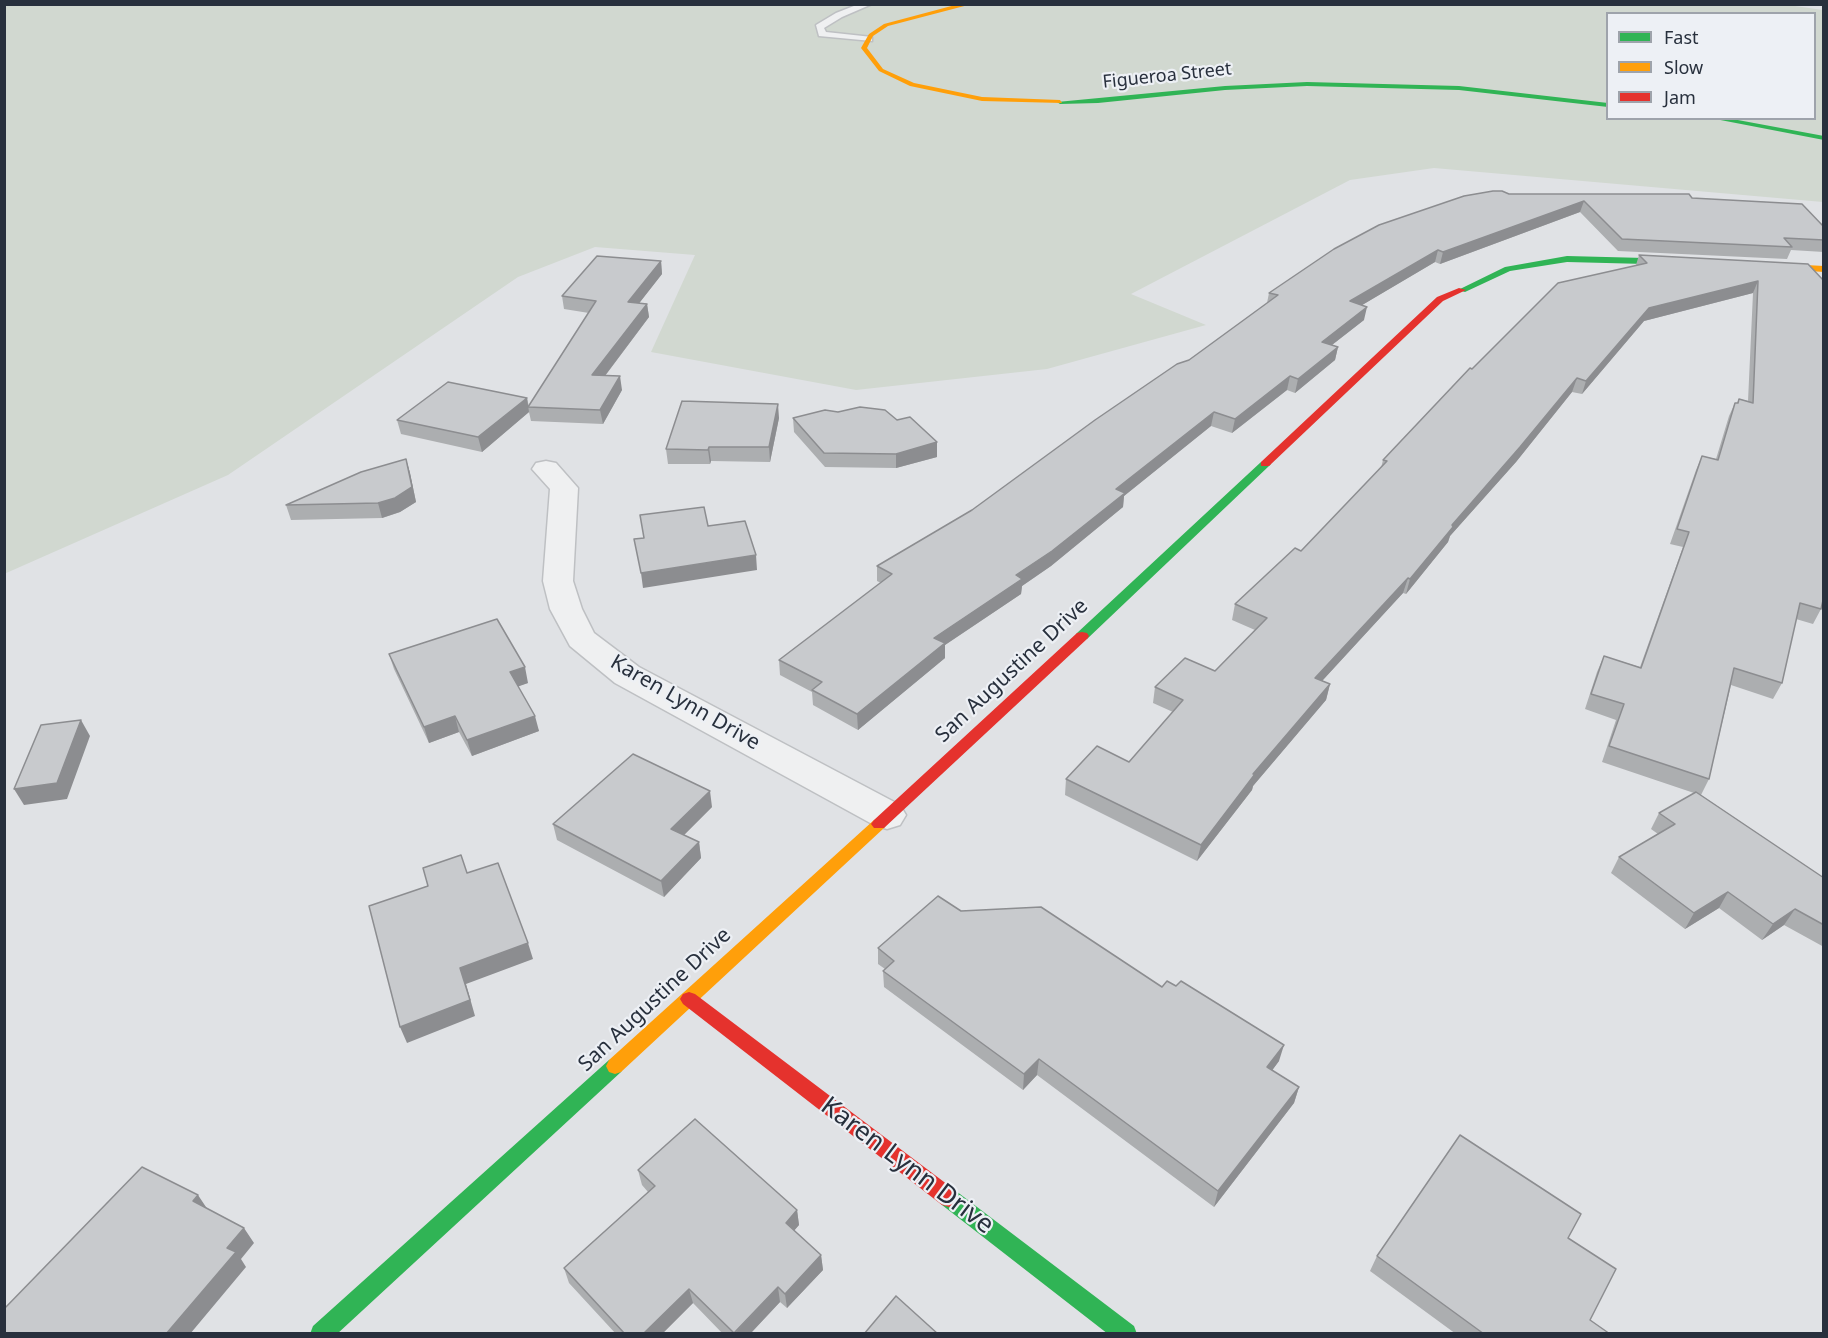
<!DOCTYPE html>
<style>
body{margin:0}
#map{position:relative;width:1828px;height:1338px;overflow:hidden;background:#e0e2e5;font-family:"Noto Sans",sans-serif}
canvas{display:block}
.frame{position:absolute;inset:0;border:6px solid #28303d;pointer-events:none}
.legend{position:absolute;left:1606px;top:12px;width:210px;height:108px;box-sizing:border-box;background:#edf0f5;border:2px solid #9ea3ab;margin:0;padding:8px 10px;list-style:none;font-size:18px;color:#28303d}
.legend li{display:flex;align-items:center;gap:12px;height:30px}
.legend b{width:30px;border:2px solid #9ea3ab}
</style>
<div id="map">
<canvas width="1828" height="1338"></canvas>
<div class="frame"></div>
<ul class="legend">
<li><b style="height:8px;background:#30b455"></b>Fast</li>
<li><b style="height:8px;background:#ff9f0a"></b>Slow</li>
<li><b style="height:8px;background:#e5322d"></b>Jam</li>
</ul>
</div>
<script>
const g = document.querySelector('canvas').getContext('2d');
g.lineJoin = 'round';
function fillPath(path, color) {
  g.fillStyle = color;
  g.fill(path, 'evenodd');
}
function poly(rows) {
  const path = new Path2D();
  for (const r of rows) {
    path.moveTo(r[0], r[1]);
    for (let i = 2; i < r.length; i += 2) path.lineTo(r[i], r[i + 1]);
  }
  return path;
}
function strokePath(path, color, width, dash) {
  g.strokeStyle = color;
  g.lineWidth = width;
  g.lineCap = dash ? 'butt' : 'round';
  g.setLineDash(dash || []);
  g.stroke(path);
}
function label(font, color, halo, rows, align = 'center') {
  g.font = font + ' "Noto Sans",sans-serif';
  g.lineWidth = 4.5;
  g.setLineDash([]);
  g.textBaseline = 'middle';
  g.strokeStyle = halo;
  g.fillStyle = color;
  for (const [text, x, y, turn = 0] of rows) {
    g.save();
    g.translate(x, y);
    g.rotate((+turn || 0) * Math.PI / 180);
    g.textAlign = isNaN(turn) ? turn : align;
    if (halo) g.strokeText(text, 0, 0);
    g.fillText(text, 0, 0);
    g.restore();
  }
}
const green = poly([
 [1781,4,1823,10,1823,202,1434,168,1350,180,1131,294,1206,325,1047,369,856,390,651,352,695,255,595,247,518,277,228,475,4,574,5,5],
 [1608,14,1814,14,1814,118,1608,118]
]);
const lane = poly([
 [859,4,872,4,842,17,824,28,826,32,872,37,872,41,819,36,816,25,836,13,859,4]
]);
const street = poly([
 [546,461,556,463,578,488,573,581,582,609,594,633,639,667,900,805,906,815,900,825,887,829,874,825,615,683,570,646,550,609,543,581,550,489,532,469,536,463,546,461]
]);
const fast = poly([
 [1307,82,1459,86,1608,103,1608,107,1459,90,1307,86,1225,90,1098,103,1060,104,1057,102,1225,86,1307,82],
 [1710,118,1727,118,1824,136,1824,140,1710,118],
 [1567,256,1684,259,1688,262,1684,265,1567,262,1510,271,1465,292,1458,290,1505,267,1567,256],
 [1265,461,1271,464,1269,466,1087,639,1077,639,1075,636,1077,633,1261,462,1265,461],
 [615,1058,621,1060,624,1066,621,1072,337,1334,310,1334,313,1326,609,1060,615,1058],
 [949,1189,956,1191,1134,1326,1137,1334,1108,1334,942,1205,939,1198,942,1191,949,1189]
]);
const slow = poly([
 [959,4,972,4,888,26,873,36,867,48,883,69,914,83,982,97,1060,100,1062,103,982,101,910,86,879,71,861,48,869,34,884,24,959,4],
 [1768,263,1824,266,1824,272,1765,268,1764,266,1768,263],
 [879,818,884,820,887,824,884,828,621,1072,615,1074,609,1072,606,1066,609,1060,874,820,879,818]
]);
const jam = poly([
 [1459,288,1466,290,1443,301,1269,466,1261,466,1261,462,1437,297,1459,288],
 [1082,632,1087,633,1089,636,1087,639,884,828,874,828,871,824,874,820,1077,633,1082,632],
 [689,992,695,994,956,1191,959,1198,956,1205,949,1207,942,1205,683,1004,680,999,683,994,689,992]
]);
const wall = poly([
 [1509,194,1692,198,1824,227,1824,252,1791,250,1787,259,1618,251,1580,212,1440,264,1435,262,1362,305,1364,320,1332,345,1338,347,1335,360,1295,393,1287,390,1232,433,1211,426,1124,496,1123,507,1051,566,1022,586,1021,594,945,645,945,658,858,730,813,705,812,692,780,675,779,660,881,583,877,581,877,566,972,510,1189,360,1267,303,1269,293],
 [1639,255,1808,264,1821,609,1813,624,1796,619,1782,683,1773,699,1731,685,1709,779,1701,795,1824,878,1824,947,1784,925,1762,940,1719,908,1685,929,1611,873,1619,857,1658,834,1651,829,1659,813,1694,793,1602,762,1616,720,1585,709,1597,672,1604,656,1640,667,1683,547,1670,544,1696,470,1702,456,1716,459,1729,416,1735,403,1737,403,1739,399,1748,401,1753,293,1644,321,1582,394,1572,392,1516,462,1450,536,1448,542,1406,594,1403,593,1322,681,1330,684,1326,700,1253,786,1252,790,1197,861,1065,795,1066,779,1129,762,1173,712,1153,703,1155,687,1215,671,1255,630,1232,620,1235,604,1301,551,1381,468,1383,460,1472,369,1636,265],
 [661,261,662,274,639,303,647,304,649,317,605,376,622,390,603,424,531,421,529,412,482,452,401,434,397,420,527,398,529,407,589,313,564,309,562,296],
 [838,412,897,420,937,442,937,457,896,468,825,467,794,432,793,418],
 [779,418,770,462,711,461,710,464,668,464,666,449],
 [406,459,410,473,416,502,400,512,382,518,291,520,286,505],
 [389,654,528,683,518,686,539,731,472,756,459,732,429,743,394,669],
 [712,807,684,835,699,842,701,858,664,897,557,840,553,824],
 [961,911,1162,987,1279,1061,1272,1070,1299,1087,1294,1103,1214,1207,1037,1075,1023,1090,884,987,883,971,885,969,878,964,878,948],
 [638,1170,797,1210,799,1225,794,1230,821,1255,823,1270,787,1308,780,1302,750,1334,723,1334,693,1303,662,1334,616,1334,569,1283,564,1268,648,1192,642,1185],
 [1568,1238,1590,1320,1610,1334,1456,1334,1370,1271,1377,1256]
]);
const shadedWall = poly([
 [1584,201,1580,212,1440,264,1443,252],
 [1438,250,1435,262,1347,314,1350,301],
 [661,261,662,274,630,315,628,302],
 [1758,281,1753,293,1644,321,1582,394,1586,381,1649,308],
 [647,304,649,317,595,389,592,375],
 [1367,307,1364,320,1319,355,1322,342],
 [1338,347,1335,360,1295,393,1298,379],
 [620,376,622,390,603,424,600,410],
 [1290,376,1287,390,1232,433,1235,419],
 [1577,378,1572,392,1516,462,1450,536,1448,542,1406,594,1410,579,1452,525],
 [527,398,529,412,482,452,478,437],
 [778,404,779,418,770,462,769,447],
 [1214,412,1211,426,1124,496,1123,507,1051,566,1022,586,1021,594,945,645,945,658,858,730,857,714,934,638,1016,575,1116,489],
 [937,442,937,457,896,468,896,454],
 [709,447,711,461,710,464,708,450],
 [406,459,410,473,416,502,400,512,382,518,378,503],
 [756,555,757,570,643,588,641,573],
 [1408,578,1403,593,1311,693,1315,678],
 [525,667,528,683,514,688,510,672],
 [1330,684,1326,700,1253,786,1252,790,1197,861,1201,845,1253,774],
 [455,716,459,732,429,743,424,727],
 [535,716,539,731,472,756,467,740],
 [81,720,90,736,67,799,24,805,14,789],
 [710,791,712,807,674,845,671,829],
 [699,842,701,858,664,897,661,881],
 [1728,892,1719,908,1685,929,1694,913],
 [1795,909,1784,925,1762,940,1773,924],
 [528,943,533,959,466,984,475,1016,407,1043,400,1027,460,968],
 [1284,1045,1279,1061,1263,1083,1267,1067],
 [1039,1059,1037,1075,1023,1090,1024,1074],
 [1299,1087,1294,1103,1214,1207,1218,1191],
 [198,1195,208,1210,193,1201],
 [797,1210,799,1225,788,1238,786,1223],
 [244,1228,254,1243,241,1259,246,1267,190,1334,166,1334,227,1248],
 [821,1255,823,1270,787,1308,785,1294],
 [778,1287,780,1302,750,1334,734,1334],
 [689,1289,693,1303,662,1334,643,1334]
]);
const building = poly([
 [1493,191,1502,191,1509,194,1689,194,1692,198,1802,204,1824,227,1824,240,1784,238,1792,247,1622,239,1584,201,1443,252,1438,250,1350,301,1367,307,1322,342,1338,347,1298,379,1290,376,1235,419,1214,412,1116,489,1125,493,1052,551,1016,575,1022,579,934,638,945,643,857,714,812,690,822,682,779,660,892,574,877,566,972,510,1095,420,1177,364,1189,360,1278,295,1269,293,1334,249,1379,225,1464,196,1493,191],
 [1639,255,1808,264,1824,281,1824,596,1821,609,1800,603,1782,683,1734,668,1709,779,1609,746,1624,704,1591,694,1604,656,1641,668,1689,532,1677,529,1702,456,1718,460,1735,403,1738,403,1739,399,1753,403,1758,281,1649,308,1586,381,1577,378,1520,447,1452,525,1453,527,1410,579,1408,578,1315,678,1330,684,1253,774,1255,774,1201,845,1066,779,1097,746,1129,762,1183,700,1155,687,1185,658,1215,671,1267,618,1235,604,1295,548,1301,551,1387,461,1383,460,1470,368,1472,369,1558,283,1647,263,1639,255],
 [597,256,661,261,628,302,647,304,592,375,620,376,600,410,528,407,596,301,562,296,597,256],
 [448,382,527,398,478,437,397,420,448,382],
 [682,401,778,404,769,447,709,447,708,450,666,449,682,401],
 [860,407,885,410,897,420,910,417,937,442,896,454,824,453,793,418,825,410,838,412,860,407],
 [406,459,412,487,395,498,378,503,286,505,361,472,406,459],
 [704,507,708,526,745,521,756,555,641,573,634,539,644,538,640,515,704,507],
 [497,619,525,667,510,672,535,716,467,740,455,716,424,727,389,654,497,619],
 [81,720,57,783,14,789,41,725,81,720],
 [633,754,710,791,671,829,699,842,661,881,553,824,633,754],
 [1696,792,1824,878,1824,925,1795,909,1773,924,1728,892,1694,913,1619,857,1675,824,1659,813,1696,792],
 [461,855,467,873,498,863,528,943,460,968,470,1000,400,1027,369,906,428,886,423,868,461,855],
 [938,896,961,911,1041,907,1162,987,1167,981,1176,986,1181,981,1284,1045,1267,1067,1299,1087,1218,1191,1039,1059,1024,1074,883,971,894,961,878,948,938,896],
 [695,1119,797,1210,786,1223,821,1255,785,1294,778,1287,734,1333,689,1289,643,1334,625,1334,564,1268,655,1186,638,1170,695,1119],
 [1460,1135,1581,1214,1568,1238,1616,1269,1590,1320,1610,1334,1484,1334,1377,1256,1460,1135],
 [142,1167,198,1195,193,1201,244,1228,227,1248,236,1252,166,1334,4,1334,4,1309,142,1167],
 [896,1296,938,1334,864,1334,896,1296]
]);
const farStreetnames = [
 ["Figueroa Street",1167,76,-6]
];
const streetNames = [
 ["San Augustine Drive",1012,671,-43],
 ["Karen Lynn Drive",685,703,30],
 ["San Augustine Drive",655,1000,-43]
];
const nearStreetnames = [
 ["Karen Lynn Drive",907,1166,37]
];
fillPath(green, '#d1d8d0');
strokePath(lane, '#bec0c3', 3);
strokePath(street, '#bec0c3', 3);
fillPath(lane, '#eff0f1');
fillPath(street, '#eff0f1');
fillPath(fast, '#30b455');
fillPath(slow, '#ff9f0a');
fillPath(jam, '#e5322d');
fillPath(wall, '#acaeb0');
fillPath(shadedWall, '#8c8d90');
fillPath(building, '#c8cacd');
strokePath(building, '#8c8d90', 1.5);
label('18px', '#28303d', '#edf0f5', farStreetnames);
label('21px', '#28303d', '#edf0f5', streetNames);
label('26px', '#28303d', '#edf0f5', nearStreetnames);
</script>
